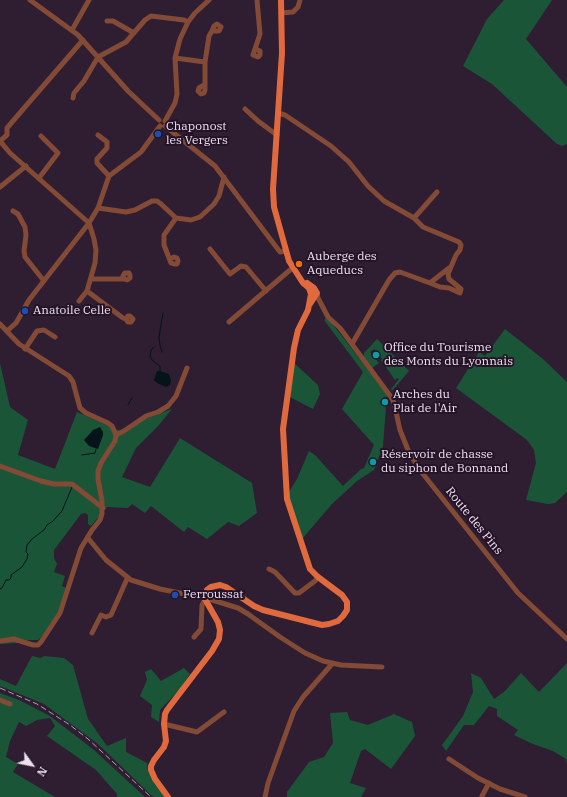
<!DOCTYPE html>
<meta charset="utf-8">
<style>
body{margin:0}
#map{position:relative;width:567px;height:797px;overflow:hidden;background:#2f1d32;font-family:"IBM Plex Serif",serif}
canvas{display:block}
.north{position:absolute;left:12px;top:745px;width:40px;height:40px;-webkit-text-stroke:3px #251328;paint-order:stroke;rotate:123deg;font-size:11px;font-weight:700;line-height:16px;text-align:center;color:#ece0ee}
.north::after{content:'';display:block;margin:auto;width:14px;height:18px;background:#ece0ee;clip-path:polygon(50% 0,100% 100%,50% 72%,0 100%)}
</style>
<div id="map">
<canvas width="567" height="797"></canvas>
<div class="north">N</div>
</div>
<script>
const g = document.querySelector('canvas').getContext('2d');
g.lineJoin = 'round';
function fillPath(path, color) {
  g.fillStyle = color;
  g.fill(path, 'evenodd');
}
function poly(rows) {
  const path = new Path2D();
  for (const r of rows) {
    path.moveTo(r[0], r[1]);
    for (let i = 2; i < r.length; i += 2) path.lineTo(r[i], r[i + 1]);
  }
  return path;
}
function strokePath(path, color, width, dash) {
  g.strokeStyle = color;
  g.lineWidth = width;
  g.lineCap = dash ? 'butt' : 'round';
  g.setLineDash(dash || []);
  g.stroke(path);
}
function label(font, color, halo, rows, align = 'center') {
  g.font = font + ' "IBM Plex Serif",serif';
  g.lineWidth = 4;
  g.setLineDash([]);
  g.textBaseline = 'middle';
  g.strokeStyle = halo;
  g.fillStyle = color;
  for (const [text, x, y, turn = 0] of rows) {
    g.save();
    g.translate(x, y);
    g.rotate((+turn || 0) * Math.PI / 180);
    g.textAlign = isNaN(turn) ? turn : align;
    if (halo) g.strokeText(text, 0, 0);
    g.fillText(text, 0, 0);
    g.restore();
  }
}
const green = poly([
 [504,0,552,0,526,39,567,87,567,144,562,146,557,144,492,84,463,66,487,19],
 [327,317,387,394,383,446,374,470,357,481,332,504,302,539,289,499,289,492,297,479,309,451,316,456,343,486,361,469,364,468,374,445,342,409,363,372,324,320],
 [505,329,543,359,567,382,567,492,555,503,548,504,526,500,536,463,534,450,527,440,456,388,479,352,485,356],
 [377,339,409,371,392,391,391,389,399,379,397,378,395,380,381,360,382,359,374,349,370,352,379,363,372,368,364,357,364,353],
 [0,363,10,407,28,420,18,455,55,469,77,412,125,433,145,419,172,409,159,425,136,448,122,477,150,487,180,438,252,483,257,513,239,526,228,522,207,539,188,527,184,532,151,506,145,513,132,504,128,508,107,507,91,526,88,524,88,515,85,513,81,514,54,550,54,558,57,564,54,572,65,576,62,586,66,588,58,612,44,634,38,640,26,640,19,638,18,643,0,644],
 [294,363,318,385,320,394,313,409,290,397],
 [32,656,41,658,44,656,64,658,73,665,88,719,107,746,126,738,126,752,147,763,148,771,154,783,166,797,154,797,151,795,98,744,44,704,0,686,0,679,16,686],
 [567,663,567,765,566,759,553,751,533,744,514,735,518,730,497,716,497,709,489,706,474,725,464,725,446,751,442,745,463,716,473,692,471,673,481,678,494,699,505,691,521,673,539,692],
 [184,668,190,674,180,689,160,710,159,722,151,717,152,705,140,696,147,680,145,672,151,669,161,681],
 [0,693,19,700,50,716,94,750,145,797,117,797,117,794,96,770,47,736,55,726,50,718,37,720,26,726,19,722,10,741,6,757,18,764,13,772,55,797,0,797],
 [347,712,350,720,368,725,394,714,412,722,415,736,391,769,365,749,361,751,350,783,366,788,361,797,287,797,287,792,309,762,324,757,333,743,330,713]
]);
const water = poly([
 [157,371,160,371,169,374,171,380,170,385,166,387,157,383,154,380],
 [100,427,103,432,103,435,98,449,89,446,84,440,93,430]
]);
const stream = poly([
 [154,347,151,350,150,357,153,361,160,366,160,371],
 [162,352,160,346,159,337,163,313],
 [128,405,132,398],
 [82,455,95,453,96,449],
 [0,589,2,588,6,580,9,580,11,578,11,575,22,567,27,559,28,554,26,552,27,545,32,539,44,530,47,525,53,521,62,511,72,487]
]);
const minor = poly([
 [30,0,78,35,128,91,159,120],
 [281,13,293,12,298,7,300,0],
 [107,21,113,21,134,33],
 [72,30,89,0],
 [256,49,260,51,260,55,258,57,253,55,260,34,257,0],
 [175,58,205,62,209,36,212,31,214,26,217,24,221,27,219,31,212,31],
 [204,85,199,88,198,91,201,94,204,93,205,90,205,62],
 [73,98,74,93,84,81,98,57,126,42,145,20,151,16,184,20,188,22],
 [245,109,258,121,277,135],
 [278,113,285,115,331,146,349,162,368,186,384,201,414,218,423,227,459,242,461,245,460,250,456,255,448,274,449,279,461,289,460,293,449,288,440,287,430,283],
 [165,121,175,103,177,94,175,58,180,39,188,22,195,13,209,0],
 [165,126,215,166,280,252,286,251],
 [98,135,107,142,107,148,97,159,97,163,109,176],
 [0,141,10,153,89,223,94,239,96,250,95,263,87,291,79,301],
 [0,141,7,135,7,128,25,107,83,40],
 [39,178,58,153,41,136],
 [0,187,26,166],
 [98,208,126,212,135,210,152,201,157,201,161,204,176,218,191,220,200,217,214,204,219,196,224,177],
 [13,211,18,214,25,227,26,235,24,251,25,257,44,281],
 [414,218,437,192],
 [210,249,230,274,241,266,246,267,266,291],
 [170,259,174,257,177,258,178,261,177,264,174,264,171,263,164,245,164,235,176,218],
 [91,279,124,279,127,280,130,278,130,275,129,273,125,273,123,276,124,279],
 [87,291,123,318,126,319,128,322,131,322,133,319,130,316,128,316,126,319],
 [315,292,317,293,318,298,328,317,340,328,391,397,394,403,400,430,408,450,419,469,518,593,567,639],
 [229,322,290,270],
 [0,324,19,344,69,376,73,382,80,408,86,413,108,423,112,426,116,435],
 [7,331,16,323,29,300,89,223,98,208,109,176,141,152,160,126],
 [352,344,389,280,395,273,400,272,430,283,449,268],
 [25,349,37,331,44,330,55,337],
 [116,435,124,431,146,416,158,412,168,406,176,396,187,368],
 [0,466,41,481,54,484,72,484,103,508],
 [88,538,106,560,131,580,160,589,209,599,238,608,248,614,280,637,305,653,323,661,341,665,382,667],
 [269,569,275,572,295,593,299,593,315,581,318,577],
 [92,633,101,615,106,617,111,615,127,579],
 [194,637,201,629,202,605,205,599],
 [0,641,14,639,33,645,38,645,41,642,60,613,81,548,92,530,100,520,102,514,102,501,98,479,98,471,101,463,115,441,116,435],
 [0,700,10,704],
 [164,724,197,732,224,712],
 [449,759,478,778,500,789,525,797],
 [482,796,489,783],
 [265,797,268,783,294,711,303,697,332,664]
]);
const major = poly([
 [307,283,314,288,317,293,310,304],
 [168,797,155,779,151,770,151,766,154,760,164,747,166,741,164,724,165,714,167,710,212,651,219,639,220,630,218,622,205,599,207,590,211,587,220,585,226,587,254,606,263,610,322,625,329,624,338,621,343,616,347,610,347,602,342,595,318,577,310,569,287,499,283,429,294,348,298,330,308,310,311,294,309,288,303,283,289,261,274,207,273,189,282,53,281,0]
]);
const rail = poly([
 [0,688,37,704,70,725,88,739,151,797]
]);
const markers = [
 [158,134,4,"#1a4fb4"],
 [299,264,4,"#e8710a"],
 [25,311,4,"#1a4fb4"],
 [376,355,4,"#0f9aa8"],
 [385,402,4,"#0f9aa8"],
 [373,462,4,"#0f9aa8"],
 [175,595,4,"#1a4fb4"]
];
const poiNames = [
 ["Chaponost",166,127],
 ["les Vergers",166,141],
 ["Auberge des",307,257],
 ["Aqueducs",307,271],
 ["Anatoile Celle",33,311],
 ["Office du Tourisme",384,348],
 ["des Monts du Lyonnais",384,362],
 ["Arches du",393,395],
 ["Plat de l'Air",393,409],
 ["Réservoir de chasse",381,455],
 ["du siphon de Bonnand",381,469],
 ["Ferroussat",183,595]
];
const streetNames = [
 ["Route des Pins",474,521,51]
];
fillPath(green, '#1b5538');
fillPath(water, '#041419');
strokePath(stream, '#041419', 1);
strokePath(minor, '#834a35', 5);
strokePath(major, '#e06a3d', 6);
strokePath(rail, '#aea0b0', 1, [6, 3]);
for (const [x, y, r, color] of markers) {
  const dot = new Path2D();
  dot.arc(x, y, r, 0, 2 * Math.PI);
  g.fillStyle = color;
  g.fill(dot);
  strokePath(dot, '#251328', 1.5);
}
label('12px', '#ece0ee', '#251328', poiNames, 'left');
label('12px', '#ece0ee', '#251328', streetNames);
</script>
